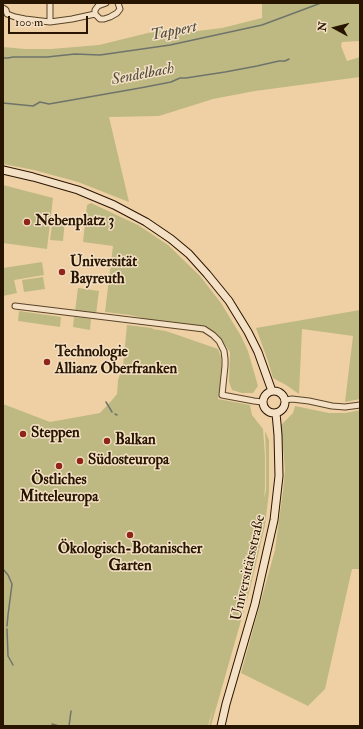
<!DOCTYPE html>
<meta charset="utf-8">
<style>
body{margin:0}
#map{position:relative;width:363px;height:729px;overflow:hidden;background:#eed0a4;font-family:"IM FELL Double Pica",serif}
canvas{display:block}
.frame{position:absolute;inset:0;border:4px solid #281500;pointer-events:none}
.north{position:absolute;left:315px;top:8px;width:40px;height:40px;-webkit-text-stroke:3px #f4e0c4;paint-order:stroke;rotate:277deg;font-size:11px;font-weight:700;line-height:16px;text-align:center;color:#281500}
.north::after{content:'';display:block;margin:auto;width:14px;height:18px;background:#281500;clip-path:polygon(50% 0,100% 100%,50% 72%,0 100%)}
.scale{position:absolute;left:8px;top:16px;width:80px;height:18px;box-sizing:border-box;border:2px solid #281500;border-top:0;padding-left:5px;font-size:12px;line-height:14px;white-space:nowrap;color:#281500;-webkit-text-stroke:3px #f4e0c4;paint-order:stroke}
</style>
<div id="map">
<canvas width="363" height="729"></canvas>
<div class="frame"></div>
<div class="north">N</div>
<div class="scale">100 m</div>
</div>
<script>
const g = document.querySelector('canvas').getContext('2d');
g.lineJoin = 'round';
function fillPath(path, color) {
  g.fillStyle = color;
  g.fill(path, 'evenodd');
}
function poly(rows) {
  const path = new Path2D();
  for (const r of rows) {
    if (r.length === 3) {
      path.moveTo(r[0] + r[2], r[1]);
      path.arc(r[0], r[1], r[2], 0, 2 * Math.PI);
      continue;
    }
    path.moveTo(r[0], r[1]);
    for (let i = 2; i < r.length; i += 2) path.lineTo(r[i], r[i + 1]);
  }
  return path;
}
function strokePath(path, color, width, dash) {
  g.strokeStyle = color;
  g.lineWidth = width;
  g.lineCap = dash ? 'butt' : 'round';
  g.setLineDash(dash || []);
  g.stroke(path);
}
function label(font, color, halo, rows, align = 'center') {
  g.font = font + ' "IM FELL Double Pica",serif';
  g.lineWidth = 3;
  g.setLineDash([]);
  g.textBaseline = 'middle';
  g.strokeStyle = halo;
  g.fillStyle = color;
  for (const [text, x, y, turn = 0] of rows) {
    g.save();
    g.translate(x, y);
    g.rotate((+turn || 0) * Math.PI / 180);
    g.textAlign = isNaN(turn) ? turn : align;
    if (halo) g.strokeText(text, 0, 0);
    g.fillText(text, 0, 0);
    g.restore();
  }
}
const green = poly([
 [262,3,360,3,360,41,342,42,341,46,347,61,360,57,360,77,255,91,213,99,159,116,109,117,129,202,78,182,34,170,3,164,3,47,25,49,51,49,99,45,156,31,170,29,181,33,222,28,262,18],
 [3,185,53,198,47,249,3,243],
 [91,203,138,225,168,245,200,276,221,303,241,336,248,351,258,386,253,393,242,393,232,390,229,382,230,352,220,338,189,329,130,315,105,312,113,246,83,242,87,205],
 [53,218,65,219,63,241,50,240],
 [42,262,44,275,14,280,17,293,3,296,3,268],
 [43,277,45,289,24,292,22,280],
 [78,288,99,291,96,314,75,311],
 [360,310,360,399,345,402,353,336,302,329,299,394,286,385,273,378,268,361,256,328],
 [19,311,61,317,60,327,18,321],
 [74,317,91,319,90,330,73,327],
 [127,325,152,328,153,329,166,331,218,349,221,357,222,371,218,399,250,405,252,415,263,429,265,456,265,488,264,498,266,490,266,455,265,431,269,440,269,492,265,525,250,589,211,726,209,726,213,709,208,726,3,726,3,404,50,422,100,413,112,400,117,394,118,380,123,366],
 [295,406,329,413,346,413,360,410,360,569,352,569,325,689,308,706,241,673,275,550,283,491,285,470,281,425,293,413]
]);
const stream = poly([
 [3,58,8,58,13,57,47,57,75,54,100,55,170,45,262,25,321,3],
 [3,103,33,106,40,102,49,104,140,88,171,82,180,78,186,78,225,72,257,66,279,61,285,61,289,59],
 [106,402,112,412],
 [115,414,117,415],
 [3,569,8,575,12,584,8,615,7,626],
 [7,629,8,656,13,665],
 [52,724,59,726],
 [69,726,71,711]
]);
const minor = poly([
 [50,3,50,22],
 [3,8,6,10,7,14,15,17,25,19,50,22,72,19,95,14],
 [95,14,100,19,104,19,110,17,117,13,120,9,118,3],
 [95,14,95,10,98,6,106,3],
 [15,306,204,329,213,335,219,341,224,351,225,359,225,366,222,395,254,401,262,402],
 [285,400,292,399,309,401,332,406,345,407,360,405]
]);
const secondary = poly([
 [3,170,33,177,78,190,114,205,146,222,171,239,189,254,207,274,229,301,248,332,258,352,272,391],
 [274,402,11],
 [221,726,226,704,255,604,274,520,279,476,278,435,276,413]
]);
const markers = [
 [27,222,4,"#8f2418"],
 [62,272,4,"#8f2418"],
 [47,362,4,"#8f2418"],
 [23,434,4,"#8f2418"],
 [107,441,4,"#8f2418"],
 [80,461,4,"#8f2418"],
 [59,466,4,"#8f2418"],
 [130,535,4,"#8f2418"]
];
const poiNames = [
 ["Nebenplatz 3",35,222],
 ["Universität",70,263],
 ["Bayreuth",70,280],
 ["Technologie",55,353],
 ["Allianz Oberfranken",55,370],
 ["Steppen",31,434],
 ["Balkan",115,441],
 ["Südosteuropa",88,461],
 ["Östliches",59,481,"center"],
 ["Mitteleuropa",59,498,"center"],
 ["Ökologisch-Botanischer",130,550,"center"],
 ["Garten",130,567,"center"]
];
const streetNames = [
 ["Universitätsstraße",249,568,-77]
];
const waterNames = [
 ["Tappert",174,32,-11],
 ["Sendelbach",143,75,-11]
];
fillPath(green, '#beb982');
strokePath(stream, '#6f746b', 1.5);
strokePath(minor, '#5a4429', 7);
strokePath(secondary, '#281500', 9);
strokePath(minor, '#f4e0c4', 5);
strokePath(secondary, '#f4e0c4', 7);
for (const [x, y, r, color] of markers) {
  const dot = new Path2D();
  dot.arc(x, y, r, 0, 2 * Math.PI);
  g.fillStyle = color;
  g.fill(dot);
  strokePath(dot, '#f4e0c4', 1.5);
}
label('bold 15px', '#281500', '#f4e0c4', poiNames, 'left');
label('15px', '#281500', '#f4e0c4', streetNames);
label('italic 16px', '#524c3e', '#f4e0c4', waterNames);
</script>
